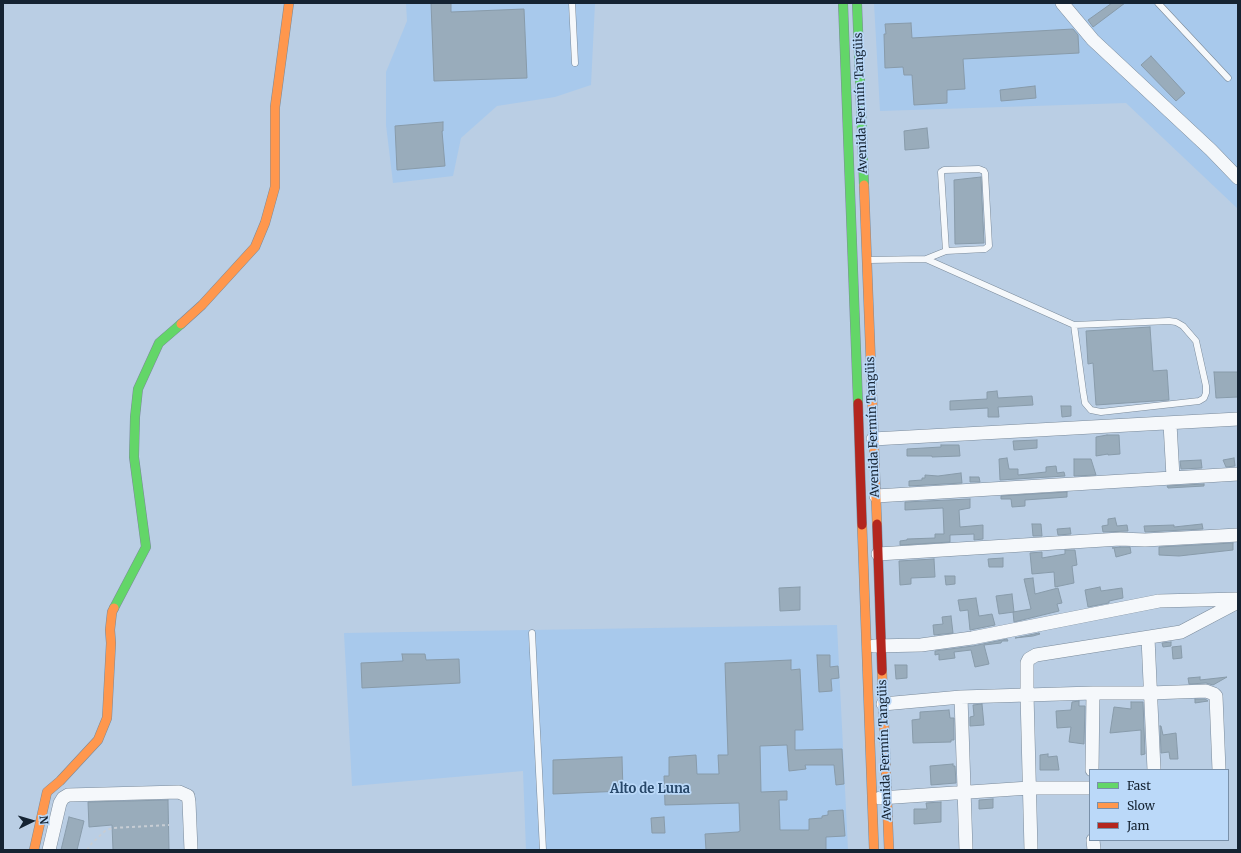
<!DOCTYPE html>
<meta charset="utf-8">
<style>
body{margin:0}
#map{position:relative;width:1241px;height:853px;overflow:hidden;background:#bacee4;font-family:Merriweather,serif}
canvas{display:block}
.frame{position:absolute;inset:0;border:4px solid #152332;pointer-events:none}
.legend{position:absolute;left:1089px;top:769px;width:140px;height:72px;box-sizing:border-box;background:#bbd9f9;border:1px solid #7990a9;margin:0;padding:5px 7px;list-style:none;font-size:12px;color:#152332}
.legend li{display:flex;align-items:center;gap:8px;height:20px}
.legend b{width:20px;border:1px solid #7990a9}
.north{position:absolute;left:12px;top:801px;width:40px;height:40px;-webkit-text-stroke:3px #bbd9f9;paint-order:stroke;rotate:85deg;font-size:11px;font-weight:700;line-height:16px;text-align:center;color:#152332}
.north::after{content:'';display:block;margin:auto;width:14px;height:18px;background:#152332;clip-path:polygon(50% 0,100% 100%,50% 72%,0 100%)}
</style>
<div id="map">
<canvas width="1241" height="853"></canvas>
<div class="frame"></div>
<ul class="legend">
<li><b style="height:5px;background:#63d668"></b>Fast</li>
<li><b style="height:5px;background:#ff974d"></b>Slow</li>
<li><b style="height:5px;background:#b3261e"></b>Jam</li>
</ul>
<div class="north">N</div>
</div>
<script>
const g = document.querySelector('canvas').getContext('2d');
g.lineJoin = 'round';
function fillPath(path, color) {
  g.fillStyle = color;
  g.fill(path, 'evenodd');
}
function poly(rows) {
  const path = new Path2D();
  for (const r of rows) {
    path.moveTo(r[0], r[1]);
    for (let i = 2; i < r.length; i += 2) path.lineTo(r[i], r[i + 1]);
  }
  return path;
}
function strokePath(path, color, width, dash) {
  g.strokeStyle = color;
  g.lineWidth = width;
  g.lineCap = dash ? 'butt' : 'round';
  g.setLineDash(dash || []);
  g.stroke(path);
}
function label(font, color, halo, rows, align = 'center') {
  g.font = font + ' Merriweather,serif';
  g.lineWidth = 3.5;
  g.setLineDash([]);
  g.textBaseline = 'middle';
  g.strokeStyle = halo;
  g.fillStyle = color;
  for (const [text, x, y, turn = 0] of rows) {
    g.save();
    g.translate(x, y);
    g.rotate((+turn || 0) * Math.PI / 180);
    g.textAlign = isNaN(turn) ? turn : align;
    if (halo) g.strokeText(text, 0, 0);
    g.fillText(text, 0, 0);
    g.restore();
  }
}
const built = poly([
 [406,3,595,3,591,85,555,97,497,106,461,138,453,176,393,183,386,125,386,72,407,21],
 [874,3,1238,3,1238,209,1126,103,880,111],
 [837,625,848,850,526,850,523,771,352,786,344,633]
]);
const building = poly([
 [431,3,451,3,451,12,524,9,527,78,434,81,431,3],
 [1112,3,1125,3,1093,27,1088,20,1112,3],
 [911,23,912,38,1073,29,1078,35,1079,53,963,59,965,89,947,90,947,103,914,105,912,75,904,75,903,67,885,68,884,34,886,34,885,24,911,23],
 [1151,56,1185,93,1176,101,1141,65,1151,56],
 [1035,86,1036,98,1001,101,1000,90,1035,86],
 [443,122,443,131,442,131,445,166,397,170,395,126,443,122],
 [927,128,929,148,905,150,904,131,927,128],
 [981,177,984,243,955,244,954,180,981,177],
 [1150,327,1153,371,1167,370,1169,400,1096,405,1093,363,1088,364,1086,331,1150,327],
 [1214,372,1238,372,1238,397,1216,398,1214,372],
 [997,391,998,398,1032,396,1033,405,998,407,999,417,988,417,988,408,950,410,950,401,987,399,987,392,997,391],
 [1061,406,1071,406,1071,416,1062,417,1061,406],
 [1107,435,1119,435,1120,454,1108,455,1108,454,1096,456,1096,437,1107,435],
 [1037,440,1037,448,1014,450,1013,441,1037,440],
 [941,445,959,445,960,456,932,457,932,456,907,456,907,449,941,447,941,445],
 [1007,458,1009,469,1018,469,1018,475,1046,472,1046,467,1056,466,1057,473,1064,472,1065,476,1000,480,999,459,1007,458],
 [1234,458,1235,466,1226,467,1223,460,1234,458],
 [1074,459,1091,459,1096,475,1074,476,1074,459],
 [1201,460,1202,468,1181,469,1180,461,1201,460],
 [961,473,962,483,909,486,909,481,922,480,922,478,925,478,925,475,938,476,961,473],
 [970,477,979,477,980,482,970,482,970,477],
 [1204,484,1204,486,1168,488,1167,486,1204,484],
 [1067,492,1067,497,1025,500,1025,506,1012,507,1011,499,1001,499,1001,496,1067,492],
 [970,499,970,508,959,510,960,527,983,525,983,539,974,540,974,534,950,535,950,542,900,545,900,541,907,540,907,539,935,538,935,534,944,534,943,508,905,510,905,502,970,499],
 [1115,518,1117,526,1127,525,1128,531,1103,532,1102,526,1108,525,1108,519,1115,518],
 [1032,524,1041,524,1042,536,1033,536,1032,524],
 [1202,524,1203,529,1145,532,1144,526,1174,525,1174,527,1202,524],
 [1070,528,1071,534,1058,535,1057,529,1070,528],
 [1233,543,1233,550,1179,556,1159,555,1159,547,1233,543],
 [1120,547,1130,547,1131,553,1116,557,1114,548,1112,548,1120,547],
 [1065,550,1075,550,1077,565,1072,566,1074,583,1055,587,1054,572,1032,574,1030,553,1042,552,1042,558,1065,554,1065,550],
 [1003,558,1003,567,989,567,988,559,1003,558],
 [934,559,935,577,911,578,911,584,900,585,899,561,934,559],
 [945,576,955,576,955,584,946,585,945,576],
 [1033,578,1035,594,1058,588,1062,603,1057,604,1059,611,1014,622,1013,612,1031,609,1024,579,1033,578],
 [800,587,800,610,780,611,779,588,800,587],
 [1100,587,1101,591,1122,588,1123,598,1109,601,1109,603,1088,607,1085,590,1100,587],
 [1012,594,1014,612,999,614,996,596,1012,594],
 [976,598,979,616,992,614,995,625,970,630,968,610,960,611,958,600,976,598],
 [951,616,953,633,934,635,933,625,943,624,942,617,951,616],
 [1039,633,1040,634,1033,636,1015,638,1039,633],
 [1007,639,1008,641,1002,641,1001,643,984,645,989,664,975,667,971,650,954,652,955,658,939,660,939,654,935,655,935,651,973,646,1007,639],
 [1171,642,1171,646,1163,647,1162,643,1171,642],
 [1181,646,1182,658,1173,659,1172,647,1181,646],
 [402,654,425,654,426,660,459,659,460,683,362,688,361,663,403,661,402,654],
 [817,655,830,655,830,667,838,666,839,678,831,679,832,691,819,692,817,655],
 [791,660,791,670,800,669,803,730,795,730,795,750,842,749,844,784,836,785,834,765,805,765,806,769,789,771,787,745,760,746,761,792,787,791,787,800,779,800,780,830,809,830,809,819,822,818,822,816,828,815,828,811,843,810,845,836,826,837,826,850,706,850,705,834,738,832,740,831,739,803,665,805,664,776,669,776,669,757,696,755,697,774,719,774,718,755,728,755,725,663,791,660],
 [895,665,907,665,907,678,896,679,895,665],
 [1200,677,1200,680,1227,677,1213,685,1206,683,1189,684,1188,678,1200,677],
 [1195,699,1205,699,1208,701,1195,703,1195,699],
 [1079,701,1079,706,1085,706,1084,744,1069,742,1071,727,1057,728,1056,711,1071,710,1072,702,1079,701],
 [1131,702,1143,702,1145,754,1141,755,1141,730,1110,733,1114,707,1131,709,1131,702],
 [982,704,984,725,970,726,970,717,974,716,973,705,982,704],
 [949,710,950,718,954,718,954,740,951,740,951,742,913,743,912,720,920,719,920,712,949,710],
 [1160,726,1161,726,1163,735,1176,733,1178,759,1170,759,1169,752,1161,753,1160,726],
 [1048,754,1048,757,1057,756,1059,770,1040,770,1040,755,1048,754],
 [622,757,623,791,553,794,553,760,622,757],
 [953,764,953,766,955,766,956,783,931,785,930,766,953,764],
 [993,799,993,808,979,809,979,800,993,799],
 [168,800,169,850,113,850,112,825,89,827,88,802,168,800],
 [941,802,941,822,914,824,914,809,927,809,926,803,941,802],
 [69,817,84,821,77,850,61,850,69,817],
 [664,817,665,833,652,833,651,818,664,817]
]);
const path = poly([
 [87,850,92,843,105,831,112,828,169,825]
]);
const lane = poly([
 [572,3,575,63],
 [1158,3,1228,78],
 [926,259,946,251,941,172,944,170,979,169,984,171,985,173,989,246,985,249,946,251],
 [869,260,926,259,1074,325,1169,321,1176,322,1183,326,1196,341,1206,386,1206,393,1204,398,1199,401,1101,412,1091,410,1085,403,1083,391,1074,325],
 [532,633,543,850]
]);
const street = poly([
 [1062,3,1093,40,1211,150,1238,178],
 [1170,424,1173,477],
 [873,439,1238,419],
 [876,496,1238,474],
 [878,554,1120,539,1145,540,1238,535],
 [1148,638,1154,770],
 [874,646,921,645,972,638,1159,601,1238,599],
 [1093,693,1150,693,1206,691,1214,694,1216,696,1219,770],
 [961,697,966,850],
 [883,704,961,697,1093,693,1092,770],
 [880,798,1029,788,1090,788],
 [1093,840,1094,850],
 [49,850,60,803,63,798,68,795,179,792,188,796,189,802,191,850],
 [1031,850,1027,694,1027,663,1029,659,1036,655,1181,632,1238,602]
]);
const fast = poly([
 [843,3,858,403],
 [857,3,864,185],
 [114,608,146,547,134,457,135,417,138,389,159,343,181,324]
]);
const slow = poly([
 [864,185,877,524],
 [181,324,202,305,255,247,265,223,275,187,275,107,289,3],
 [862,525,874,850],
 [882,671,889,850],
 [34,850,47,792,60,781,98,740,107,718,111,643,110,630,112,612,114,608]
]);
const jam = poly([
 [858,403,862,525],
 [877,524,882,671]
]);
const streetNames = [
 ["Avenida Fermín Tangüis",861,103,-92],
 ["Avenida Fermín Tangüis",873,427,-92],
 ["Avenida Fermín Tangüis",885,750,-92]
];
const neighbourhoodNames = [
 ["Alto de Luna",650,789]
];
fillPath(built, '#a8c9ec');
fillPath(building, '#99acbb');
strokePath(building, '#889baa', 1);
strokePath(lane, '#7a8a9a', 7);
strokePath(street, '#7a8a9a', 14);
strokePath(fast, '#7a8a9a', 10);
strokePath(slow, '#7a8a9a', 10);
strokePath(jam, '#7a8a9a', 10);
strokePath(path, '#c7cdd4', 2, [3, 3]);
strokePath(lane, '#f5f8fb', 6);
strokePath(street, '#f5f8fb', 13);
strokePath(fast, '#63d668', 9);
strokePath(slow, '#ff974d', 9);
strokePath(jam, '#b3261e', 9);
label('12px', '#152332', '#bbd9f9', streetNames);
label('bold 13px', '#274769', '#bbd9f9', neighbourhoodNames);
</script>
